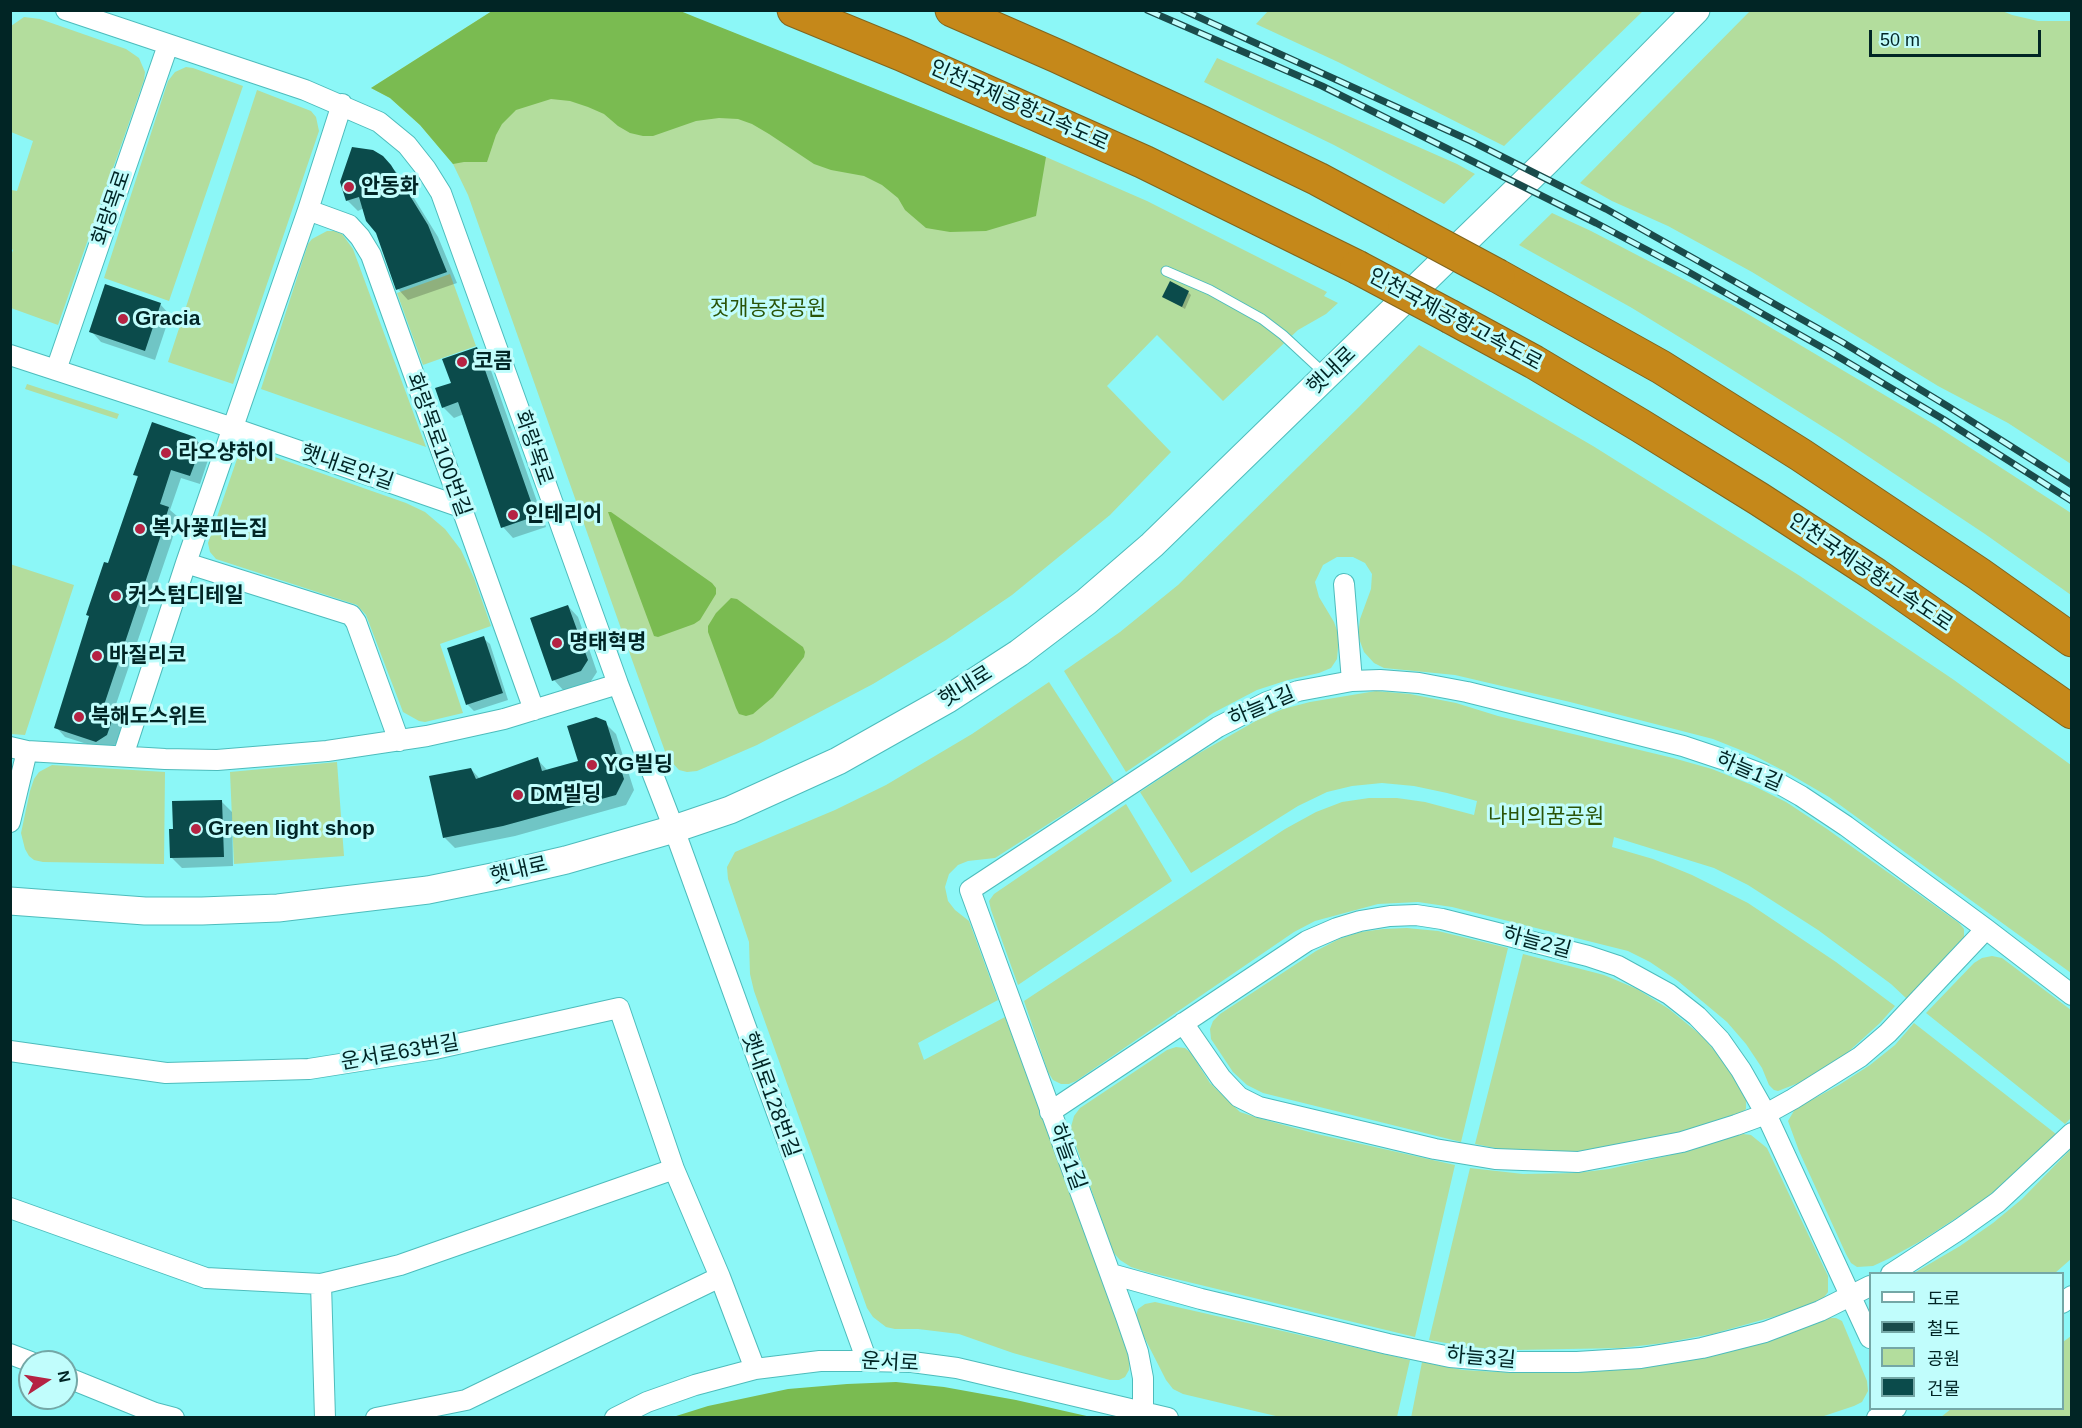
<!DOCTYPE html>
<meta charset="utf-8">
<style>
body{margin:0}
#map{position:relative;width:2082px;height:1428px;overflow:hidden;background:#8cf7f7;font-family:Arial,"Noto Sans KR",sans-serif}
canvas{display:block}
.frame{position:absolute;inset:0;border:12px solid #012525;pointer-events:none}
.legend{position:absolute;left:1869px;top:1272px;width:195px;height:138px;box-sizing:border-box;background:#c1fdfc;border:2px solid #74a7a6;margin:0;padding:8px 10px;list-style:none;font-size:18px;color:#012525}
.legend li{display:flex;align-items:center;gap:12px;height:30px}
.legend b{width:30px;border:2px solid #74a7a6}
.north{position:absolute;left:18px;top:1350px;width:60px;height:60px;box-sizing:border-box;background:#c1fdfc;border:2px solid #74a7a6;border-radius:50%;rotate:78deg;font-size:16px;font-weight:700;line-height:24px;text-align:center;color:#012525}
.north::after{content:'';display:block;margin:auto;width:21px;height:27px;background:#b52343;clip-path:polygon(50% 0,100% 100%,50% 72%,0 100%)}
.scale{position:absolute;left:1869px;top:30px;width:172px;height:27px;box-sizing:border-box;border:3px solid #012525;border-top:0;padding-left:8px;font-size:18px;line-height:21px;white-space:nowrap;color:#012525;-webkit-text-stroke:4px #c1fdfc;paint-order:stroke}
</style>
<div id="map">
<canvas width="2082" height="1428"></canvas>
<div class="frame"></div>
<ul class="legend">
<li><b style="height:8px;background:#fff"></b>도로</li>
<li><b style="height:8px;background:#1a4b4b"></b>철도</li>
<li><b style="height:16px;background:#b3dd9d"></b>공원</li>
<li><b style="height:16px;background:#0b4b4b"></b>건물</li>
</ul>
<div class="north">N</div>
<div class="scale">50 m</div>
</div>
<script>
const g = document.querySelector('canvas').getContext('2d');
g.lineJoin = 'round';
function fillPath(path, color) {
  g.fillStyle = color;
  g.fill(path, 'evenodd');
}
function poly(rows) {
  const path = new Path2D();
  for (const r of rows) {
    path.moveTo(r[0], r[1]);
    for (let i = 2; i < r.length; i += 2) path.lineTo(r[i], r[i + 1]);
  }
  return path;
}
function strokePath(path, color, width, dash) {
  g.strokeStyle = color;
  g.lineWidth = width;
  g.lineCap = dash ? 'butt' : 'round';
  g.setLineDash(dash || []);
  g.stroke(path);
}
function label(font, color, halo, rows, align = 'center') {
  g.font = font + ' Arial,"Noto Sans KR",sans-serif';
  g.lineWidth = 6;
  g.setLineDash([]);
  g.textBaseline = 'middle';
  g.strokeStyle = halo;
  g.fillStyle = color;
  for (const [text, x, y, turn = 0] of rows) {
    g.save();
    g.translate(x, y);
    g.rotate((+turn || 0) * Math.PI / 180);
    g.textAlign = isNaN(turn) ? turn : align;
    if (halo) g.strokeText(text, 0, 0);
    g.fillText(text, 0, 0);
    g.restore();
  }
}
const green = poly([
 [1269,10,1643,11,1504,146,1338,62,1256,24],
 [2000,10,2012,15,2038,21,2071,21,2071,464,2008,423,1938,386,1752,272,1668,226,1612,201,1580,183,1750,11],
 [492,11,678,11,1046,157,1147,201,1327,292,1324,296,1338,303,1326,314,1298,330,1223,401,1157,335,1107,386,1171,452,1110,515,1012,595,946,640,873,684,757,745,697,771,687,772,679,770,667,757,631,657,468,195,453,164,420,125,390,98,371,88],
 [24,17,40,19,126,49,139,58,145,72,144,80,58,325,11,308,10,258,13,250,10,248,11,190,17,191,33,141,11,132,11,26],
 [1217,58,1457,164,1475,174,1444,204,1334,145,1204,82],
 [186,67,193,68,243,86,169,301,104,278,168,81,175,72],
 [257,90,311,111,316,117,319,131,233,384,168,362],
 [1552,213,1591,231,1731,304,1935,425,2071,513,2071,595,1985,534,1839,437,1720,362,1632,308,1519,245],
 [327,231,334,231,342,234,353,249,426,447,261,389,308,244,312,239],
 [450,274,476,346,423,365,397,293],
 [1419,345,1593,446,1800,576,1954,680,2071,765,2071,973,1829,797,1788,773,1753,755,1713,739,1570,702,1455,675,1384,668,1374,663,1364,652,1358,636,1360,619,1371,589,1372,574,1365,563,1353,557,1337,557,1323,565,1315,582,1319,597,1334,622,1339,636,1337,659,1331,668,1319,673,1288,680,1257,690,1213,713,1126,772,1064,671,1120,632,1178,585,1359,407],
 [27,384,119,414,117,419,25,389],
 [249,451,258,451,406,503,425,512,445,529,461,550,474,578,491,626,440,644,463,713,425,722,419,721,403,712,366,615,357,605,216,559,210,552,208,543,237,459,242,453],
 [10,564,74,585,25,735,11,734],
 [1049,682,1114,782,995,858,968,861,958,865,949,874,945,887,948,901,955,910,969,921,998,1000,918,1043,924,1060,1005,1017,1127,1347,1130,1360,1129,1370,1125,1377,1119,1380,1110,1380,1013,1353,959,1334,918,1329,895,1329,886,1327,873,1317,867,1308,754,991,750,974,749,942,728,879,727,867,735,852,835,810,886,785,972,734],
 [1376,691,1410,694,1456,703,1498,716,1673,758,1712,769,1752,785,1786,802,1827,829,1959,923,1964,929,1964,937,1962,944,1907,999,1891,984,1818,930,1748,885,1714,868,1614,837,1612,847,1653,859,1692,875,1748,903,1836,962,1895,1006,1880,1023,1847,1053,1801,1082,1778,1091,1774,1090,1769,1085,1762,1068,1746,1044,1727,1022,1678,981,1650,962,1628,951,1452,907,1418,902,1378,904,1315,921,1294,932,1076,1081,1069,1084,1061,1084,1053,1080,1048,1072,1024,1001,1285,829,1316,812,1342,802,1369,798,1397,798,1425,802,1474,815,1477,801,1447,793,1414,786,1382,783,1352,786,1327,792,1298,806,1191,873,1140,792,1194,756,1261,718,1283,709,1310,702],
 [337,762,344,856,234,864,230,772],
 [52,765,165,772,164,864,43,862,34,860,29,856,25,849,21,833,30,791,34,779,39,772],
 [1126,804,1172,881,1018,985,991,910,989,901,994,894],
 [1407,928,1438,931,1508,948,1461,1142,1263,1093,1247,1085,1233,1072,1211,1039,1210,1029,1213,1021,1220,1014,1316,951,1339,939,1361,932,1383,929],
 [1523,954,1604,975,1637,989,1669,1009,1702,1036,1725,1063,1742,1090,1746,1099,1746,1109,1741,1113,1667,1136,1620,1145,1578,1151,1528,1151,1500,1149,1475,1144],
 [1992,956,2002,958,2071,1010,2071,1118,2065,1124,1926,1013,1974,963,1982,958],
 [1914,1023,2056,1134,2044,1148,2006,1182,1978,1204,1919,1242,1888,1259,1873,1266,1857,1267,1851,1263,1846,1254,1799,1151,1788,1121,1795,1109,1839,1085,1870,1065,1895,1045],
 [1176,1047,1185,1048,1191,1053,1210,1083,1240,1112,1258,1118,1317,1134,1455,1165,1415,1337,1147,1272,1131,1267,1120,1260,1113,1252,1074,1140,1071,1127,1074,1116,1080,1108,1167,1050],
 [1743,1134,1751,1135,1767,1148,1828,1276,1828,1292,1819,1304,1712,1334,1664,1343,1621,1348,1514,1350,1468,1347,1429,1340,1470,1168,1523,1174,1576,1173,1609,1169,1667,1156],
 [2071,1149,2071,1259,2055,1273,1914,1273,1960,1246,1993,1223,2022,1199],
 [1155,1302,1410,1360,1397,1417,1280,1417,1183,1394,1173,1389,1166,1380,1135,1319,1138,1309,1145,1304],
 [1827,1318,1836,1318,1842,1321,1867,1381,1868,1391,1862,1402,1854,1406,1821,1417,1411,1418,1422,1362,1463,1370,1516,1373,1591,1372,1625,1369,1663,1364],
 [2071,1336,2071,1417,1941,1417,1951,1409,2062,1408,2063,1342]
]);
const forest = poly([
 [492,11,678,10,695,17,1046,157,1036,216,986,231,950,232,926,228,905,210,898,198,882,185,864,176,831,170,814,164,769,134,752,124,738,119,719,118,696,121,653,136,643,136,630,133,618,126,604,114,588,107,570,101,551,99,516,110,502,124,496,135,487,162,464,162,453,164,420,125,390,98,371,88],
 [608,512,611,512,712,583,716,588,716,594,700,620,694,624,658,637,654,636],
 [731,598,737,599,803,647,805,652,804,657,773,697,753,714,746,716,739,714,736,708,708,632,708,626,716,613],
 [896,1382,944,1387,1016,1400,1091,1417,673,1417,708,1406,788,1389,847,1384]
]);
const shadow = poly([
 [382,157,401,177,438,237,457,283,408,300,398,289,377,232,364,208,358,211,347,200],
 [1188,292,1191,295,1185,309,1164,297],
 [160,304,170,315,155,360,101,342,91,331],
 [477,349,487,359,546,527,513,538,503,527,464,414,454,418,443,407],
 [194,438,209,457,200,484,181,478,170,510,178,517,172,540,112,716,122,725,116,744,106,750,65,737,56,727,139,478,135,475],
 [568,606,578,617,597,672,591,681,564,691,554,680],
 [483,638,490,644,508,700,474,711,468,705,449,649],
 [605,723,616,734,634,790,626,805,515,836,455,848,445,838,471,769,480,779,537,759,548,771,579,762],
 [221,801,232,812,233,866,182,868,171,857]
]);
const building = poly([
 [352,147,373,150,383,156,391,165,428,225,447,272,396,290,376,233,366,221,359,197,346,201,340,182],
 [1170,281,1189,291,1182,307,1162,297],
 [105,284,161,303,145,351,89,332],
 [477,347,536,516,501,528,458,402,442,408,435,388,451,383,442,359],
 [152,422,195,437,201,447,190,476,171,470,160,504,169,507,162,529,163,529,102,711,114,715,107,735,96,742,54,728,89,616,86,615,104,562,108,563,138,476,133,475],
 [568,605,588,660,581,671,552,681,530,618],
 [484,636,503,693,466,705,447,648],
 [596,717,606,721,624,779,616,795,503,826,443,838,429,776,471,768,476,779,538,757,542,771,578,761,567,726],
 [222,800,224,857,170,858,169,829,173,829,172,801]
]);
const lane = poly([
 [1166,271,1210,290,1262,319,1283,335,1324,373]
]);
const street = poly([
 [66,10,305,90,379,122,407,145,426,169,441,193,618,684,674,829,867,1361],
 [308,210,349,225,360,237,371,255,534,710],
 [10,355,233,428,461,507],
 [56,370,168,45],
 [186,563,351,615,356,622,399,741],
 [1344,584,1352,681],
 [10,747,27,751,165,759,217,760,327,751,427,736,504,719,618,684],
 [123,756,186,563,308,210,342,104],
 [10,822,27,751],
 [1183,1023,1221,1078,1239,1097,1259,1107,1435,1149,1495,1159,1578,1162,1682,1142,1736,1125,1766,1114,1793,1099,1860,1057,1888,1033,1986,929],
 [10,1051,166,1073,309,1069,435,1049,619,1008,674,1169,720,1277,755,1369],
 [1050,1112,1307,941,1337,928,1360,921,1390,916,1416,915,1442,919,1588,956,1618,966,1669,994,1697,1016,1720,1040,1741,1070,1766,1114,1870,1338],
 [10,1208,206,1278,321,1284,400,1265,674,1169],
 [1111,1274,1201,1299,1388,1344,1450,1357,1511,1362,1577,1362,1641,1358,1702,1348,1765,1332,1820,1311,1870,1286],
 [1891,1274,1960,1229,1998,1202,2072,1133],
 [321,1284,325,1418],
 [2062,1303,2072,1296],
 [10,1354,31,1362],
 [66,1377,155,1413,174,1418],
 [1143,1411,1143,1378,1138,1352,1126,1317,970,890,1218,727,1267,702,1298,691,1352,681,1380,680,1419,683,1467,692,1592,723,1683,746,1722,759,1762,774,1801,796,1846,826,1986,929,2072,995],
 [376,1418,466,1400,720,1277],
 [615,1418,647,1402,695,1385,755,1369,820,1361,867,1361,912,1362,957,1368,1168,1418],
 [1877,1418,1896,1408]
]);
const secondary = poly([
 [10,901,145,911,202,911,278,908,428,890,497,876,566,860,674,829,730,810,838,761,948,699,1019,653,1086,602,1152,545,1547,161,1696,10]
]);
const highway = poly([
 [794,10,901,54,1144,162,1357,267],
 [952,10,1057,56,1200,122,1318,179,1405,226],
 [1498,276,1661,367,1801,455,1979,574,2072,640],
 [1451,317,1534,362,1641,426,1759,499,1876,575,2072,712]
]);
const rail = poly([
 [1147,10,1322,86,1596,223,1685,270,1832,353,1943,419,2072,501],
 [1183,10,1471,141,1606,209,1842,342,1949,407,2072,485]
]);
const highwayBridge = poly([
 [1405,226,1498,276],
 [1357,267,1451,317]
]);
const markers = [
 [349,187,6,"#b52343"],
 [123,319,6,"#b52343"],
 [462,362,6,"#b52343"],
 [166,453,6,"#b52343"],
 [513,515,6,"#b52343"],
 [140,529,6,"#b52343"],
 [116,596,6,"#b52343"],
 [557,643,6,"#b52343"],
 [97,656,6,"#b52343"],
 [79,717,6,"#b52343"],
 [592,765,6,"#b52343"],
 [518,795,6,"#b52343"],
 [196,829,6,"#b52343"]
];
const streetNames = [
 ["인천국제공항고속도로",1019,106,24],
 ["화랑목로",112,208,-71],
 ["인천국제공항고속도로",1455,320,28],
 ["햇내로",1332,371,-44],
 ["화랑목로100번길",438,445,70],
 ["화랑목로",533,448,71],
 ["햇내로안길",347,468,19],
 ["인천국제공항고속도로",1870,573,34],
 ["햇내로",966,687,-32],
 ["하늘1길",1262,707,-23],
 ["하늘1길",1749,772,23],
 ["햇내로",519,871,-13],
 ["하늘2길",1537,943,15],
 ["운서로63번길",400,1053,-10],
 ["햇내로128번길",770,1095,70],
 ["하늘1길",1067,1157,70],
 ["하늘3길",1481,1358,5],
 ["운서로",890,1363,3]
];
const poiNames = [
 ["안동화",361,187],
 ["Gracia",135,319],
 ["코콤",474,362],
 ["라오샹하이",178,453],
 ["인테리어",525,515],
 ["복사꽃피는집",152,529],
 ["커스텀디테일",128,596],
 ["명태혁명",569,643],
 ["바질리코",109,656],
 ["북해도스위트",91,717],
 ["YG빌딩",604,765],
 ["DM빌딩",530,795],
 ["Green light shop",208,829]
];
const parkNames = [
 ["젓개농장공원",768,309],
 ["나비의꿈공원",1546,817]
];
fillPath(green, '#b3dd9d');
fillPath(forest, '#7abb51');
fillPath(shadow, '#0003');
fillPath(building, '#0b4b4b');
strokePath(lane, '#4dbcbc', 11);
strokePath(street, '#4dbcbc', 22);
strokePath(secondary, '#4dbcbc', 29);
strokePath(highway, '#80651e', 35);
strokePath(lane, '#fff', 9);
strokePath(street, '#fff', 20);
strokePath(secondary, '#fff', 27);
strokePath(highway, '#c5881a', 33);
strokePath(rail, '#1a4b4b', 7);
strokePath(rail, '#c1fdfc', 4.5, [14]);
strokePath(highwayBridge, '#80651e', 35, []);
strokePath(highwayBridge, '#c5881a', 33);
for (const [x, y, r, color] of markers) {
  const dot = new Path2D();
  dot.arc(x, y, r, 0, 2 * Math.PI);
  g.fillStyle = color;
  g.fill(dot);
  strokePath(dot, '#c1fdfc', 2);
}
label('21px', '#012525', '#c1fdfc', streetNames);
label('bold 21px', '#012525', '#c1fdfc', poiNames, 'left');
label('21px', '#2a5408', '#c1fdfc', parkNames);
</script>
